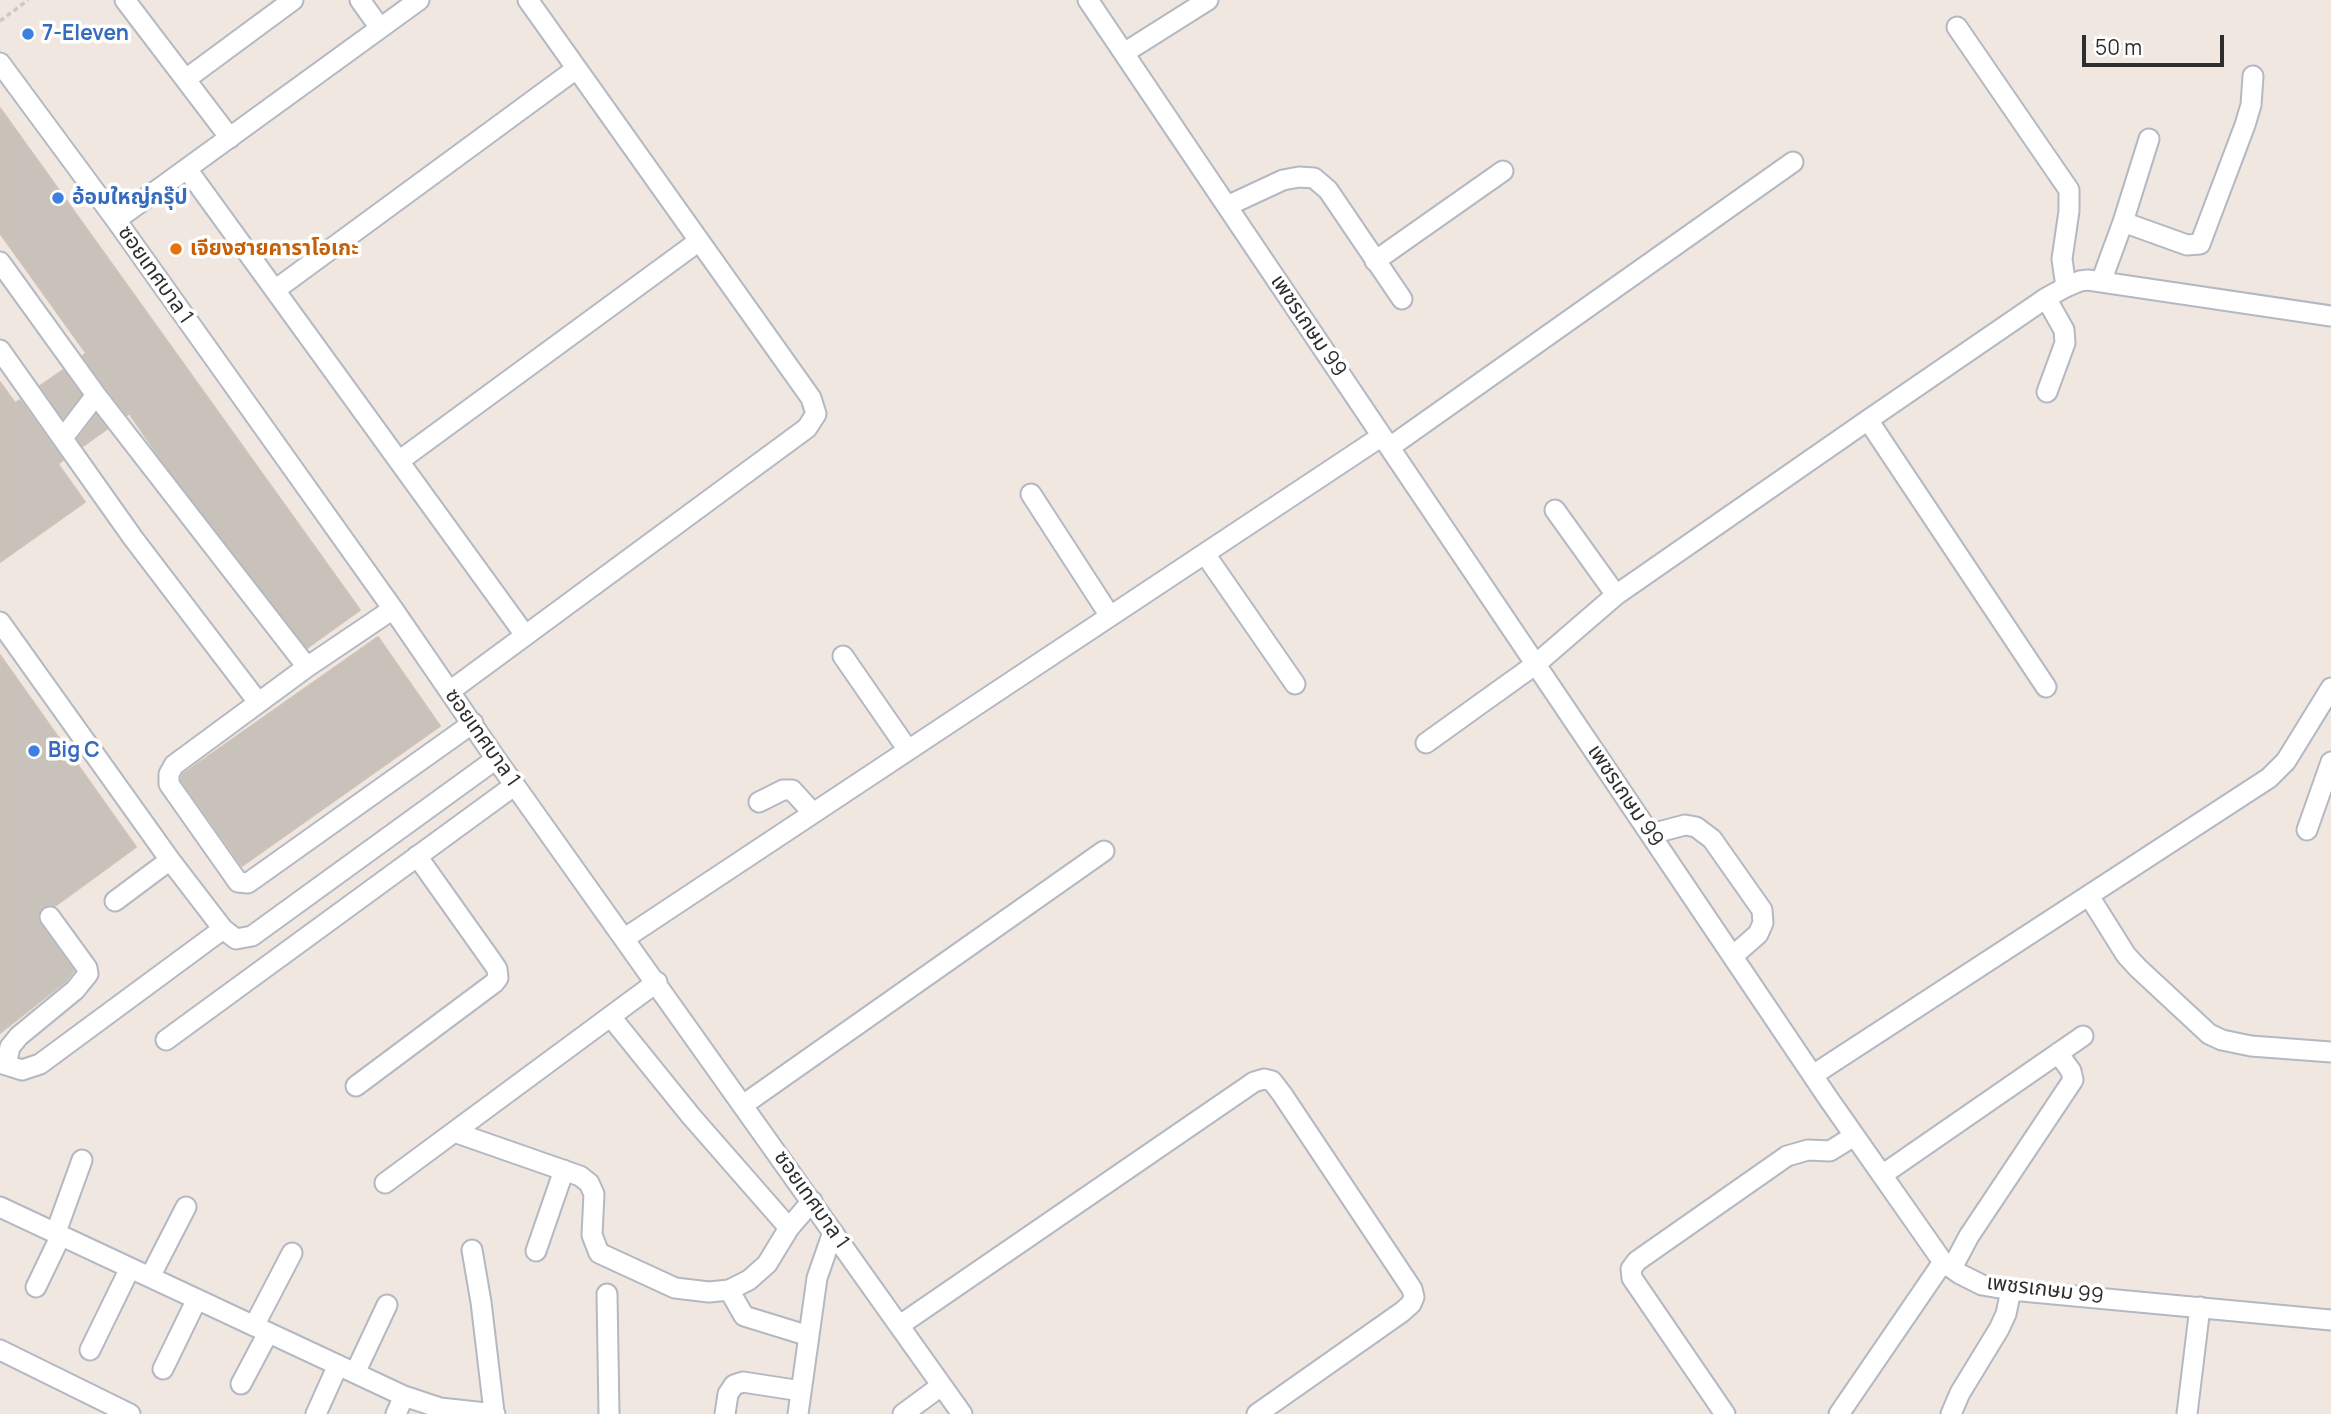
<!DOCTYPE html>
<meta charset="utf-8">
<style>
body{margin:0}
#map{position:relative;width:2331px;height:1414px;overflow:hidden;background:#f0e7e0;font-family:Manrope,sans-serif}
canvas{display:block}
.scale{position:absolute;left:2082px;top:35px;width:142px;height:32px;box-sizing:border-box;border:4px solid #2e2e2e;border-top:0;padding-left:9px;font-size:21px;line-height:24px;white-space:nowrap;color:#2e2e2e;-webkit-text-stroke:5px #fff;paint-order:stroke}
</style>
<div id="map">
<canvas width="2331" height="1414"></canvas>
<div class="scale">50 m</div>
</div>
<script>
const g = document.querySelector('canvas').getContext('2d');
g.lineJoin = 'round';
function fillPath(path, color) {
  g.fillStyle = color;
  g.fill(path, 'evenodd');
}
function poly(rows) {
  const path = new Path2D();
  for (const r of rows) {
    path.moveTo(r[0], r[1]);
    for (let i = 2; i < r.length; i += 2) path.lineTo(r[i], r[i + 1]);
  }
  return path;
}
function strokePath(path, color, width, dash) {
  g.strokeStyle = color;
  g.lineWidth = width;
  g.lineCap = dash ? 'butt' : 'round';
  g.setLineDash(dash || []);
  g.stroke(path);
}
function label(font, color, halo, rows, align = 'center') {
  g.font = font + ' Manrope,"Noto Sans Thai",sans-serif';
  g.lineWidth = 7;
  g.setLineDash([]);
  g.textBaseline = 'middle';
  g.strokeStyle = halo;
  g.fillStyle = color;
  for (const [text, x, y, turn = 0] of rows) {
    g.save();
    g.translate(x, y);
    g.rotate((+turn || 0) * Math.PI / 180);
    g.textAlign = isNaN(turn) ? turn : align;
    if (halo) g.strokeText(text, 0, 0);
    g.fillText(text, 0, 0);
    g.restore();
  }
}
const building = poly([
 [0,108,360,610,307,648,162,461,129,413,127,415,106,388,83,356,86,353,0,233,0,108],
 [63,370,81,395,63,418,40,386,63,370],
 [0,382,15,403,20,400,63,460,58,464,85,502,0,562,0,382],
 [96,415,107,429,83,446,78,439,96,415],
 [378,637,440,726,242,866,181,780,183,774,378,637],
 [0,655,136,847,55,906,48,905,39,911,38,918,40,924,74,971,66,981,0,1033,0,655]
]);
const path = poly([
 [0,21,28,0]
]);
const minor = poly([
 [125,0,230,138],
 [360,0,380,28],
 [1088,0,1828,1098,1943,1262,1960,1274,1982,1285,2011,1290,2331,1320],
 [1957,27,2069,190,2069,211,2062,259,2066,287],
 [1124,53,1208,0],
 [0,63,116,220,393,609,496,759,962,1414],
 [186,79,293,0],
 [187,169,525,635],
 [1227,206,1283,180,1299,177,1314,178,1328,190,1402,299],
 [116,220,419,0],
 [2123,222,2187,245,2200,244,2245,125,2251,105,2253,76],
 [1375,261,1503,171],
 [0,262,96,395,63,438],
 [2101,282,2123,222,2149,139],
 [275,290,576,69],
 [2046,298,2064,330,2065,343,2047,392],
 [0,350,133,538,258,702],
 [96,395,307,667],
 [1868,420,2046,687],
 [1390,447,1793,162],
 [399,461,699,241],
 [1031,494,1110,616],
 [1555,510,1616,595],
 [1205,554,1295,684],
 [393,609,307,667,174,765,169,774,169,784,238,882,248,883,473,723],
 [0,622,170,860,223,929,40,1064,22,1070,0,1063],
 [843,656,908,750],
 [450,691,807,428,816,414,811,398,528,0],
 [1426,743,1536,664,1616,595,1868,420,2046,298,2066,287,2080,281,2088,280,2331,316],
 [759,802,783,790,792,790,813,813],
 [2307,830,2331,762],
 [1651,834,1685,825,1696,827,1712,839,1762,910,1763,923,1758,934,1733,956],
 [2089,896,2126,955,2138,968,2209,1034,2222,1040,2251,1046,2331,1052],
 [115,901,170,860],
 [223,929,236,939,252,936,496,759],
 [625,938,1382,436],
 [611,1017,691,1116,789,1228],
 [166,1040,515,785],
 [6,1065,10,1047,19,1036,75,990,88,974,87,968,50,917],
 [1813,1075,2269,778,2286,761,2331,688],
 [356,1086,494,983,498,978,497,969,493,963,417,856],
 [743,1105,1104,851],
 [454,1132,580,1176,589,1183,594,1194,592,1235,599,1253,675,1288,709,1292,729,1290,749,1280,767,1264,789,1228,812,1201],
 [1882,1175,2083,1036],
 [385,1183,657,982],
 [0,1207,404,1396,440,1408,495,1414],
 [56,1232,82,1160],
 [472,1250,481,1302,494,1412],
 [536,1251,564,1170],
 [1952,1268,1969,1236,2073,1080,2071,1071,2058,1053],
 [150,1277,186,1207],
 [36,1287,61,1235],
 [729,1290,744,1316,809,1336],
 [607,1294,609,1414],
 [900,1325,1254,1082,1264,1079,1272,1081,1282,1094,1412,1289,1414,1297,1411,1304,1402,1312,1257,1414],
 [254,1326,292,1253],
 [0,1350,130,1414],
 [90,1350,130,1268],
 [163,1369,197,1299],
 [355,1373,387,1305],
 [241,1384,268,1333],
 [316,1414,338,1365],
 [396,1414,404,1396],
 [725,1414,728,1394,734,1385,743,1382,801,1391],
 [798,1414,817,1278,833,1232],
 [903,1414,941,1386],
 [1725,1414,1632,1278,1631,1269,1637,1261,1787,1156,1808,1150,1830,1151,1854,1136],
 [1839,1414,1943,1262],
 [1951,1414,1960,1393,1999,1329,2006,1314,2011,1290],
 [2187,1414,2200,1307]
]);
const markers = [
 [28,34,7,"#3f7fe0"],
 [58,198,7,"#3f7fe0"],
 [176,249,7,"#e8710a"],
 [34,751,7,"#3f7fe0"]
];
const shopNames = [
 ["7-Eleven",42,34],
 ["อ้อมใหญ่กรุ๊ป",72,198],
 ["Big C",48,751]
];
const foodNames = [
 ["เจียงฮายคาราโอเกะ",190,249]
];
const streetNames = [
 ["ซอยเทศบาล 1",155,275,55],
 ["เพชรเกษม 99",1308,326,56],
 ["ซอยเทศบาล 1",482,738,55],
 ["เพชรเกษม 99",1625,796,56],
 ["ซอยเทศบาล 1",811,1200,55],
 ["เพชรเกษม 99",2045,1290,7]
];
fillPath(building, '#c8c2bb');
strokePath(building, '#cdc3b8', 2);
strokePath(minor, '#b3b8c2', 23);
strokePath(path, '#c9c9c9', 3.5, [5, 3.5]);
strokePath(minor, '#fff', 19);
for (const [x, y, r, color] of markers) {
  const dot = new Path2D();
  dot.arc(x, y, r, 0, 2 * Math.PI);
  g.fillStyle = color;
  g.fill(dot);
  strokePath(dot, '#fff', 2.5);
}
label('bold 21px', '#366cbe', '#fff', shopNames, 'left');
label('bold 21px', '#c56008', '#fff', foodNames, 'left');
label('21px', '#2e2e2e', '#fff', streetNames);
</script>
